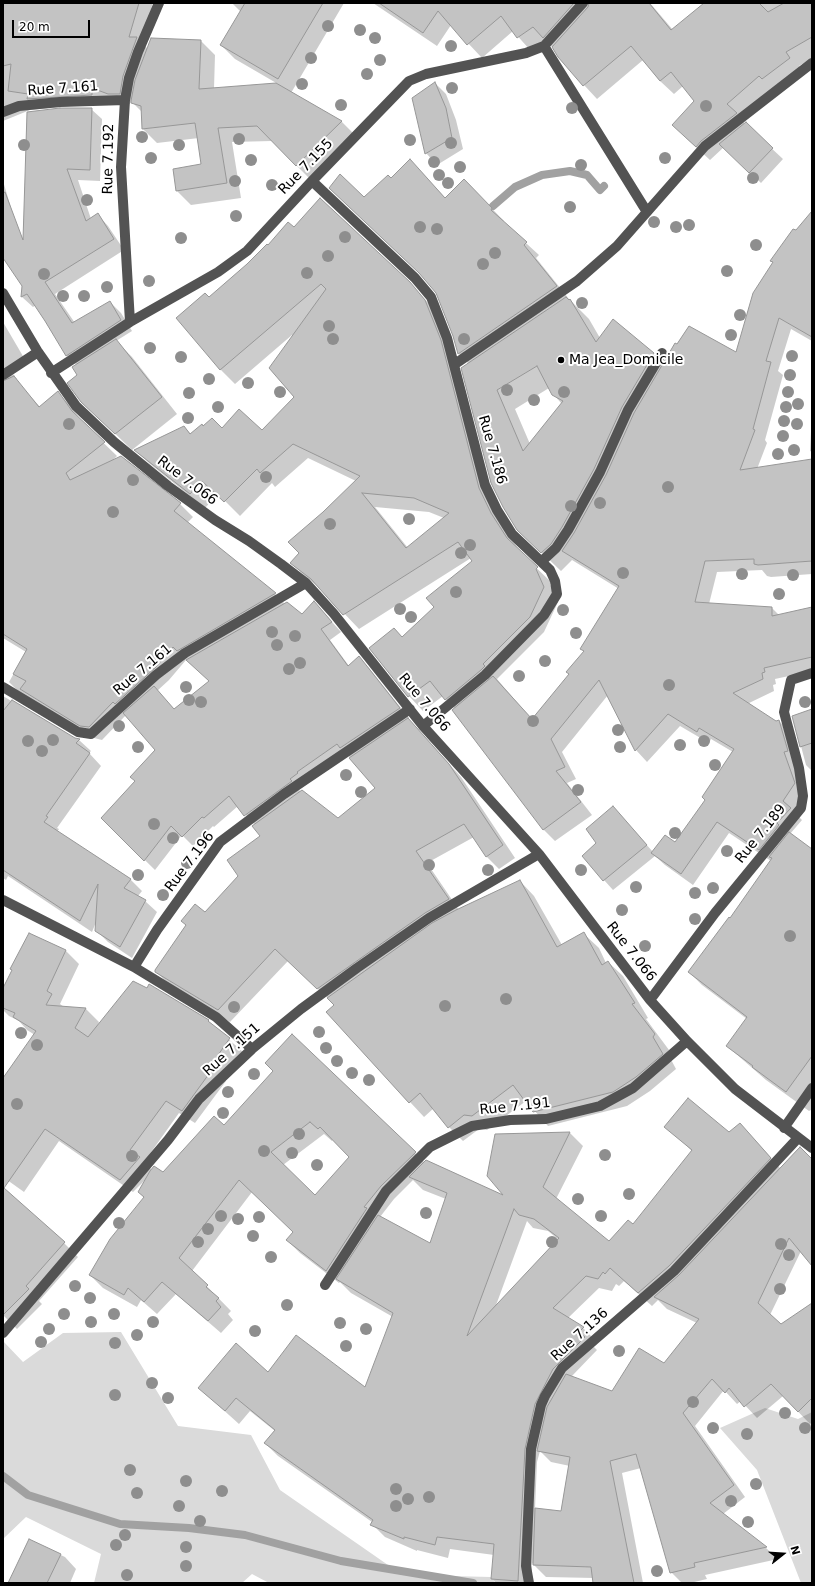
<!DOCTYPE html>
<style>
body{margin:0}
#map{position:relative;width:815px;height:1586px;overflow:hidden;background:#fff;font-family:"DejaVu Sans",sans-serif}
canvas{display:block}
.frame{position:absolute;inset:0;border:4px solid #000;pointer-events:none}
.north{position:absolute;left:763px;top:1534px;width:40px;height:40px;-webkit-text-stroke:3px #fff;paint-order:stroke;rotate:73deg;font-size:11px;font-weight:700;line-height:16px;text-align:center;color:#000}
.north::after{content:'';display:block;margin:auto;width:14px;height:18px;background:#000;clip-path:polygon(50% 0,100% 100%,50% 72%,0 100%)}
.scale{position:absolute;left:12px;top:20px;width:78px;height:18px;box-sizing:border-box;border:2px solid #000;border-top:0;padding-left:5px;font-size:12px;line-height:14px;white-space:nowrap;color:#000;-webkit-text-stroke:3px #fff;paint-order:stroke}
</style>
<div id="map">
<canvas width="815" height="1586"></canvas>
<div class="frame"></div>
<div class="north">N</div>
<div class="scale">20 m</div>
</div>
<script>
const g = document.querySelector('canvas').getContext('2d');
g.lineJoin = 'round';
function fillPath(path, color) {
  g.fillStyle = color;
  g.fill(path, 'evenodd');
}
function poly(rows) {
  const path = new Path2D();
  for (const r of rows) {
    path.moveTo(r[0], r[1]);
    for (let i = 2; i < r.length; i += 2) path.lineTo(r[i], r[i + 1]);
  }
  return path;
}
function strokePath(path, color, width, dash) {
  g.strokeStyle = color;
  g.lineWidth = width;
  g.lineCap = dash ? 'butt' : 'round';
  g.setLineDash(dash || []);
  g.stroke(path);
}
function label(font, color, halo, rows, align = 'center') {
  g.font = font + ' "DejaVu Sans",sans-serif';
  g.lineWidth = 4;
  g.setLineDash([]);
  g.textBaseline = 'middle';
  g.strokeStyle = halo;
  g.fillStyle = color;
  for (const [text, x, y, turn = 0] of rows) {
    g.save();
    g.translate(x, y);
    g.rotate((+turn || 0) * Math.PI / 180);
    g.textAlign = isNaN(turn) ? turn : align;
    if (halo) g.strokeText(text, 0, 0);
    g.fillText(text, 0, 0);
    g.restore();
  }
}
const green = poly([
 [121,1332,178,1426,251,1435,280,1490,388,1565,410,1575,491,1577,495,1583,269,1583,252,1574,242,1583,94,1583,101,1554,26,1517,3,1539,3,1341,23,1362,63,1333],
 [765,1408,798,1419,812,1412,812,1583,801,1583,757,1470,720,1428]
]);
const shadow = poly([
 [3,3,153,3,141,42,148,49,201,41,215,55,214,89,278,84,235,59,221,45,241,12,232,3,344,3,291,93,342,122,356,136,311,180,272,141,232,142,241,198,191,205,177,191,203,165,199,138,157,143,143,129,142,112,131,101,130,104,71,106,30,110,3,121],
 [373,3,650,3,673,30,705,3,812,3,812,58,799,66,803,72,739,118,783,159,761,183,724,147,710,160,686,138,695,101,683,86,674,94,660,81,643,60,597,99,584,85,546,40,531,51,513,31,482,58,451,25,437,46],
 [435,83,446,94,456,120,463,149,437,165,426,153,413,98],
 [91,109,102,119,100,181,78,180,91,219,98,215,108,226,124,250,55,294,75,323,110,302,121,313,132,331,116,341,132,357,177,414,132,450,99,418,78,375,77,365,66,355,36,305,33,307,22,297,23,285,3,257,3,181,23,248],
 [422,173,446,199,464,180,504,221,503,222,539,255,536,258,569,299,589,319,600,338,613,321,664,364,737,354,774,263,772,261,812,213,812,341,791,329,778,371,783,375,765,440,767,443,757,469,812,460,812,574,771,577,767,576,762,570,717,572,709,604,772,608,779,615,812,608,812,671,775,679,776,684,773,685,774,691,747,704,775,722,779,721,791,733,804,782,795,813,802,820,790,834,812,850,812,1111,811,1110,809,1111,766,1080,727,1046,747,1019,702,985,689,972,730,919,771,861,729,833,693,885,665,865,655,856,613,890,604,880,598,843,613,807,653,852,675,843,706,800,733,752,711,739,709,743,680,726,647,762,636,750,608,695,562,752,576,779,567,783,592,815,555,841,543,829,455,709,443,696,423,711,409,696,394,629,403,638,435,607,473,561,471,558,359,629,321,589,306,577,291,563,301,553,356,481,308,458,275,487,272,483,240,516,218,494,205,508,150,464,135,450,184,427,191,434,203,427,262,431,295,397,292,335,235,384,221,370,177,318,209,299,268,246,294,229,410,283,440,316,493,503,506,529,520,552,552,583,550,584,558,602,544,632,497,679,532,720,570,674,584,652,582,649,619,589,572,560,561,571,537,548,469,364,459,354,454,335,437,292,364,199,391,179],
 [549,388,553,394,562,404,530,444,515,409],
 [375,507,429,512,444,518,408,548],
 [3,322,27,363,12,373,17,379,16,380,40,407,57,392,70,405,83,423,117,456,112,461,121,457,180,504,193,517,187,523,275,594,285,604,302,616,324,613,341,632,330,640,349,666,359,658,369,668,409,718,408,719,461,777,515,858,499,869,487,857,474,837,427,863,459,910,520,881,534,896,562,945,584,934,599,948,606,963,608,962,623,976,648,1018,646,1019,669,1050,667,1052,676,1069,650,1091,627,1106,548,1126,526,1101,487,1130,479,1129,463,1141,449,1127,434,1108,424,1117,410,1102,327,1012,335,1005,288,961,230,1022,169,984,156,972,186,925,182,921,205,913,239,876,261,836,255,825,238,806,214,827,213,826,193,846,182,835,155,870,102,818,136,781,156,750,126,715,102,740,94,738,22,695,9,682,26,652,3,638],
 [186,660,210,681,174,709,157,691,169,680],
 [347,754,377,788,338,820,299,790],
 [812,412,812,452,810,451],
 [3,696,74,738,79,740,91,751,89,753,101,766,57,828,59,829,57,832,130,879,142,891,138,896,145,901,157,912,132,958,108,942,96,930,96,922,92,932,8,876,6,880,3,878],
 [812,710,812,771,806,765,793,716],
 [30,934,66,951,79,964,60,1004,64,1007,86,1009,99,1022,97,1027,208,1021,243,1052,224,1079,226,1081,195,1123,179,1113,144,1162,152,1170,163,1174,224,1127,274,1071,415,1153,425,1163,506,1197,496,1135,570,1133,583,1146,556,1199,609,1242,633,1225,692,1151,666,1126,753,1138,780,1168,812,1161,812,1264,801,1251,770,1315,781,1326,812,1304,812,1422,810,1424,783,1396,757,1418,741,1401,737,1404,724,1390,695,1426,745,1497,723,1514,766,1548,778,1559,705,1575,707,1579,690,1583,682,1583,671,1572,641,1468,622,1473,643,1583,594,1583,594,1578,546,1577,532,1563,531,1583,496,1583,492,1579,494,1555,450,1549,448,1558,417,1550,417,1551,385,1537,372,1524,372,1522,278,1456,265,1443,275,1431,250,1411,239,1424,199,1388,268,1373,366,1388,393,1317,351,1293,340,1282,339,1283,300,1253,287,1240,294,1232,252,1192,192,1271,231,1311,228,1314,233,1320,221,1333,176,1294,157,1314,141,1300,137,1307,103,1288,90,1275,144,1198,139,1192,148,1177,133,1192,59,1141,24,1192,3,1177,3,1080,35,1035,27,1030,19,1021,9,1016,3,1010,3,990,13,971,11,969],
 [324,1134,332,1141,333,1139,350,1157,315,1197,283,1165],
 [413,1180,423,1190,446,1199,430,1244,380,1217,394,1199],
 [527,1221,533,1228,548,1231,559,1240,495,1308],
 [624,1281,652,1306,658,1300,667,1309,697,1323,664,1364,612,1392,571,1377,597,1350,592,1345,596,1341,583,1328,568,1318,599,1288,612,1291,616,1284,619,1286],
 [540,1451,551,1462,570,1466,562,1513,535,1509,537,1462],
 [3,1192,64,1243,78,1257,39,1301,42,1304,17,1329,3,1315],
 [29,1540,65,1557,76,1569,70,1583,9,1583]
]);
const stream = poly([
 [493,206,515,187,542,175,570,171,587,175,600,190,604,186],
 [3,1476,28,1495,120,1524,189,1528,245,1535,341,1561,473,1583]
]);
const building = poly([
 [3,3,139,3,129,37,137,37,123,76,120,94,108,94,92,88,92,95,27,99,28,94,8,91,11,64,3,66,3,3],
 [245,3,323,3,278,79,220,45,245,3],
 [379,3,574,3,543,38,533,27,517,38,501,16,467,45,438,11,423,33,379,3],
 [589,3,649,3,671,30,704,3,759,3,768,12,784,3,812,3,812,37,786,52,790,58,762,79,759,76,727,104,737,113,701,141,696,147,672,125,694,101,671,72,660,81,631,46,583,86,558,57,552,47,588,7,589,3],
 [151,38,201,40,199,89,276,83,342,121,296,166,257,126,218,128,227,183,176,191,173,169,201,164,195,123,142,129,141,106,131,103,131,101,135,80,151,38],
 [435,82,446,108,452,138,425,154,412,98,435,82],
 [60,108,92,108,90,170,67,169,86,221,98,213,114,239,45,282,72,323,110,301,121,320,66,356,45,321,27,294,21,297,22,286,3,258,3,193,5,192,23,240,27,112,60,108],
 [746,122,773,148,749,173,719,144,746,122],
 [410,159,445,198,464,179,492,208,491,210,527,242,524,245,557,286,458,354,453,336,436,293,419,273,329,188,340,174,364,197,388,175,391,178,410,159],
 [320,198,410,282,425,300,441,340,479,488,491,513,507,538,538,567,536,569,544,587,530,617,483,664,485,666,481,670,445,700,430,681,408,697,369,648,394,628,402,637,434,607,426,598,472,561,458,542,343,615,311,579,290,563,299,553,288,542,323,512,360,476,293,444,260,473,257,469,224,502,202,481,190,494,134,450,184,426,190,434,202,424,203,426,212,418,222,428,239,409,262,430,294,397,269,368,326,289,321,284,220,370,176,318,205,293,209,297,247,264,267,244,268,245,288,222,294,227,320,198],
 [362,493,414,498,449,513,406,548,362,493],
 [812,211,812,337,779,318,766,361,771,362,753,429,755,430,740,470,812,459,812,561,758,565,754,564,754,559,705,561,695,602,772,607,772,616,812,607,812,657,764,668,765,672,762,673,763,679,733,693,776,721,779,720,788,751,784,752,795,783,783,801,791,808,777,823,779,825,759,850,717,822,681,874,651,853,665,835,675,842,705,800,702,797,734,749,699,728,697,732,668,714,635,751,599,680,551,739,565,767,556,771,581,802,543,830,452,710,493,676,532,719,569,674,566,672,584,651,580,649,619,586,562,551,574,533,606,475,634,413,675,343,677,344,689,326,736,352,753,293,773,262,770,261,793,229,796,230,812,211],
 [566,297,569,300,570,299,596,342,613,319,654,353,622,407,594,469,562,527,551,544,541,553,517,530,503,507,491,483,461,368,566,297],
 [537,366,552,395,563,401,523,451,497,390,537,366],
 [116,339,162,397,115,434,81,402,67,383,77,375,72,367,116,339],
 [14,376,39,407,58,391,72,411,105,442,66,473,70,480,121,456,181,503,174,511,276,593,177,651,173,647,156,667,115,704,113,702,89,727,80,726,20,689,26,681,13,674,27,649,3,634,3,381,14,376],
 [314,601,332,622,321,629,348,666,359,656,400,708,340,748,337,744,297,772,298,773,290,779,292,781,244,816,229,796,204,818,202,817,182,837,171,826,144,861,101,818,135,781,130,777,155,750,123,713,154,686,174,709,209,681,186,660,287,602,302,614,314,601],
 [12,700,75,738,80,739,76,743,90,753,46,816,48,817,44,822,131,879,124,888,146,900,120,947,95,931,98,884,80,921,3,870,3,711,12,700],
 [812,709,812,743,800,747,792,716,812,709],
 [408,718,449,764,503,845,486,857,464,824,416,851,449,899,425,913,317,989,275,949,218,1010,155,972,155,970,186,925,181,921,195,904,205,912,238,876,227,860,260,836,252,826,302,790,338,818,375,788,349,758,408,718],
 [613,806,647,845,603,881,582,856,596,843,586,829,613,806],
 [789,832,812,849,812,1056,786,1092,752,1067,753,1066,726,1046,747,1017,688,972,729,917,730,918,772,858,769,857,789,832],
 [520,880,557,947,584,932,602,965,608,961,635,1003,632,1004,655,1034,653,1037,663,1054,636,1077,613,1092,533,1112,513,1085,472,1116,464,1115,448,1128,420,1093,409,1103,326,1012,334,1005,327,998,432,923,456,910,520,880],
 [29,933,66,950,47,991,52,994,46,1005,86,1008,75,1028,88,1037,133,981,147,988,149,984,209,1020,208,1021,230,1038,211,1065,214,1067,182,1111,166,1101,130,1150,140,1157,120,1180,45,1129,4,1188,65,1242,26,1286,29,1289,3,1315,3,1078,36,1031,13,1017,15,1013,3,1008,3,988,12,970,10,969,29,933],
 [292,1034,416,1152,381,1186,364,1207,367,1208,326,1271,286,1240,293,1232,239,1180,179,1258,208,1285,206,1287,219,1298,216,1301,221,1307,208,1321,162,1282,144,1302,128,1288,124,1295,89,1275,110,1239,144,1197,138,1192,150,1171,154,1166,163,1172,214,1116,224,1125,273,1071,265,1063,292,1034],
 [310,1122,318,1129,320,1127,349,1157,315,1195,271,1152,310,1122],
 [688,1098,729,1132,740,1123,771,1158,669,1266,638,1293,610,1268,605,1274,603,1272,598,1279,586,1276,553,1308,584,1327,579,1332,585,1337,553,1369,535,1404,525,1449,518,1581,491,1579,494,1544,437,1537,435,1545,404,1537,404,1539,370,1525,373,1520,264,1443,275,1430,236,1398,225,1411,198,1388,236,1343,268,1372,296,1335,365,1387,393,1313,336,1279,378,1215,430,1243,447,1193,409,1177,426,1160,503,1195,487,1176,495,1134,570,1132,543,1187,609,1241,628,1220,633,1224,692,1150,664,1127,688,1098],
 [514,1209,519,1215,534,1219,559,1238,467,1336,514,1209],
 [800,1147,812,1159,812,1266,789,1238,758,1303,781,1324,812,1303,812,1398,798,1412,771,1384,744,1407,729,1388,725,1393,712,1379,683,1413,734,1485,710,1503,767,1547,694,1563,695,1567,670,1573,636,1454,610,1461,634,1583,593,1583,591,1567,533,1565,535,1508,561,1511,570,1457,537,1451,547,1407,566,1374,612,1391,639,1348,664,1363,699,1319,654,1297,679,1275,800,1147],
 [29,1539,61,1554,47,1583,8,1583,29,1539]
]);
const minor = poly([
 [544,46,647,212],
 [3,112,19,106,60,102,125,100],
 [312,181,415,278,431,297,447,338,485,485,497,510,512,534,550,570,555,581,557,594,544,615,485,675,423,726],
 [3,293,38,352,76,406,114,442,168,486,215,520,249,541,281,564,306,583,334,614,423,726,539,854,650,1000,687,1041,735,1089,812,1148],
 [130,322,121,167,125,100,129,78,138,52,159,3],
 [455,364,577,281,617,246,705,146,812,63],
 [51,373,130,322,218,272,247,251,312,181,409,81,426,74,526,53,544,46,583,3],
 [3,375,38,352],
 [542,561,556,548,568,530,600,472,628,410,662,353],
 [3,687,78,732,91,734,156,675,185,653,306,583],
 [3,900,134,967,157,930,220,842,284,794,410,709],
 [134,967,216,1017,252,1049],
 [650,1000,715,913,801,808,803,796,799,768,784,712,791,680,812,673],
 [784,1128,812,1088],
 [325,1285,386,1191,430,1147,472,1126,510,1120,546,1119,600,1106,633,1088,687,1041],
 [3,1333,168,1140,199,1099,252,1049,301,1009,357,968,429,918,539,854],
 [529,1583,526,1566,531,1449,541,1405,545,1396,562,1368,674,1271,798,1138]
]);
const trees = [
 [328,26],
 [360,30],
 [375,38],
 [451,46],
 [311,58],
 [380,60],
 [367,74],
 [302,84],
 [452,88],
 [341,105],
 [706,106],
 [572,108],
 [142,137],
 [239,139],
 [410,140],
 [451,143],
 [24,145],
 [179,145],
 [151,158],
 [665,158],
 [251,160],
 [434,162],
 [581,165],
 [460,167],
 [439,175],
 [753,178],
 [235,181],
 [448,183],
 [272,185],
 [87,200],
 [570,207],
 [236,216],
 [654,222],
 [689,225],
 [420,227],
 [676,227],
 [437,229],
 [345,237],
 [181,238],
 [756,245],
 [495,253],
 [328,256],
 [483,264],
 [727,271],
 [307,273],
 [44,274],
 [149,281],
 [107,287],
 [63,296],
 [84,296],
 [582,303],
 [740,315],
 [329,326],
 [731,335],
 [333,339],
 [464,339],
 [150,348],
 [792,356],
 [181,357],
 [790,375],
 [209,379],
 [248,383],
 [507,390],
 [280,392],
 [564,392],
 [788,392],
 [189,393],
 [534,400],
 [798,404],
 [218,407],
 [786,407],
 [188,418],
 [784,421],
 [69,424],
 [797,424],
 [783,436],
 [794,450],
 [778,454],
 [266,477],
 [133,480],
 [668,487],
 [600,503],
 [571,506],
 [113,512],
 [409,519],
 [330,524],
 [470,545],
 [461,553],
 [623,573],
 [742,574],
 [793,575],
 [456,592],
 [779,594],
 [400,609],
 [563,610],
 [411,617],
 [272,632],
 [576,633],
 [295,636],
 [277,645],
 [545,661],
 [300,663],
 [289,669],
 [519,676],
 [669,685],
 [186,687],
 [189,700],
 [201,702],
 [805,702],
 [533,721],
 [119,726],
 [618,730],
 [53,740],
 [28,741],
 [704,741],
 [680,745],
 [138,747],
 [620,747],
 [42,751],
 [715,765],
 [346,775],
 [578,790],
 [361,792],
 [154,824],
 [675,833],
 [173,838],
 [727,851],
 [187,863],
 [429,865],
 [488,870],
 [581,870],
 [138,875],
 [636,887],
 [713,888],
 [695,893],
 [163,895],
 [622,910],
 [695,919],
 [790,936],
 [645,946],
 [506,999],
 [445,1006],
 [234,1007],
 [319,1032],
 [21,1033],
 [37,1045],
 [326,1048],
 [337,1061],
 [352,1073],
 [254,1074],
 [369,1080],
 [228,1092],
 [17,1104],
 [223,1113],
 [299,1134],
 [264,1151],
 [292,1153],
 [605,1155],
 [132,1156],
 [317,1165],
 [629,1194],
 [578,1199],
 [426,1213],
 [221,1216],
 [601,1216],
 [259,1217],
 [238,1219],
 [119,1223],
 [208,1229],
 [253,1236],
 [198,1242],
 [552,1242],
 [781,1244],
 [789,1255],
 [271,1257],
 [75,1286],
 [780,1289],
 [90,1298],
 [287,1305],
 [64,1314],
 [114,1314],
 [91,1322],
 [153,1322],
 [340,1323],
 [49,1329],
 [366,1329],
 [255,1331],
 [137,1335],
 [41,1342],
 [115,1343],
 [346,1346],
 [619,1351],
 [152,1383],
 [115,1395],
 [168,1398],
 [693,1402],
 [785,1413],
 [713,1428],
 [805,1428],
 [747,1434],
 [130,1470],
 [186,1481],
 [756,1484],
 [396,1489],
 [222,1491],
 [137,1493],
 [429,1497],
 [408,1499],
 [731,1501],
 [179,1506],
 [396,1506],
 [200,1521],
 [748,1522],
 [125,1535],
 [116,1545],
 [186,1547],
 [186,1566],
 [657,1571],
 [127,1575]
];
const markers = [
 [561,360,4,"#000"]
];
const streetNames = [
 ["Rue 7.161",63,89,-4],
 ["Rue 7.192",109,159,-89],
 ["Rue 7.155",306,167,-46],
 ["Rue 7.186",492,450,74],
 ["Rue 7.066",187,481,37],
 ["Rue 7.161",143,670,-40],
 ["Rue 7.066",424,703,50],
 ["Rue 7.189",761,834,-51],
 ["Rue 7.196",190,862,-53],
 ["Rue 7.066",631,952,52],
 ["Rue 7.151",232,1050,-42],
 ["Rue 7.191",515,1107,-6],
 ["Rue 7.136",580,1335,-42]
];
const poiNames = [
 ["Ma Jea_Domicile",569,360]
];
fillPath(green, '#dadada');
fillPath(shadow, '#0003');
strokePath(stream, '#a1a1a1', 8);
fillPath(building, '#c3c3c3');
strokePath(building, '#979797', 1);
strokePath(minor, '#535353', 10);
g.fillStyle = '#8e8e8e';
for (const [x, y] of trees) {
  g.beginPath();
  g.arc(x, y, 6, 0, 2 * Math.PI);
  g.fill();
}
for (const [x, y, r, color] of markers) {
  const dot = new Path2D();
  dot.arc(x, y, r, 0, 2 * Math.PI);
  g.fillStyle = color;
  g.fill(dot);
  strokePath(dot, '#fff', 1.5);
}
label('14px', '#000', '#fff', streetNames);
label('14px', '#000', '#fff', poiNames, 'left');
</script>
